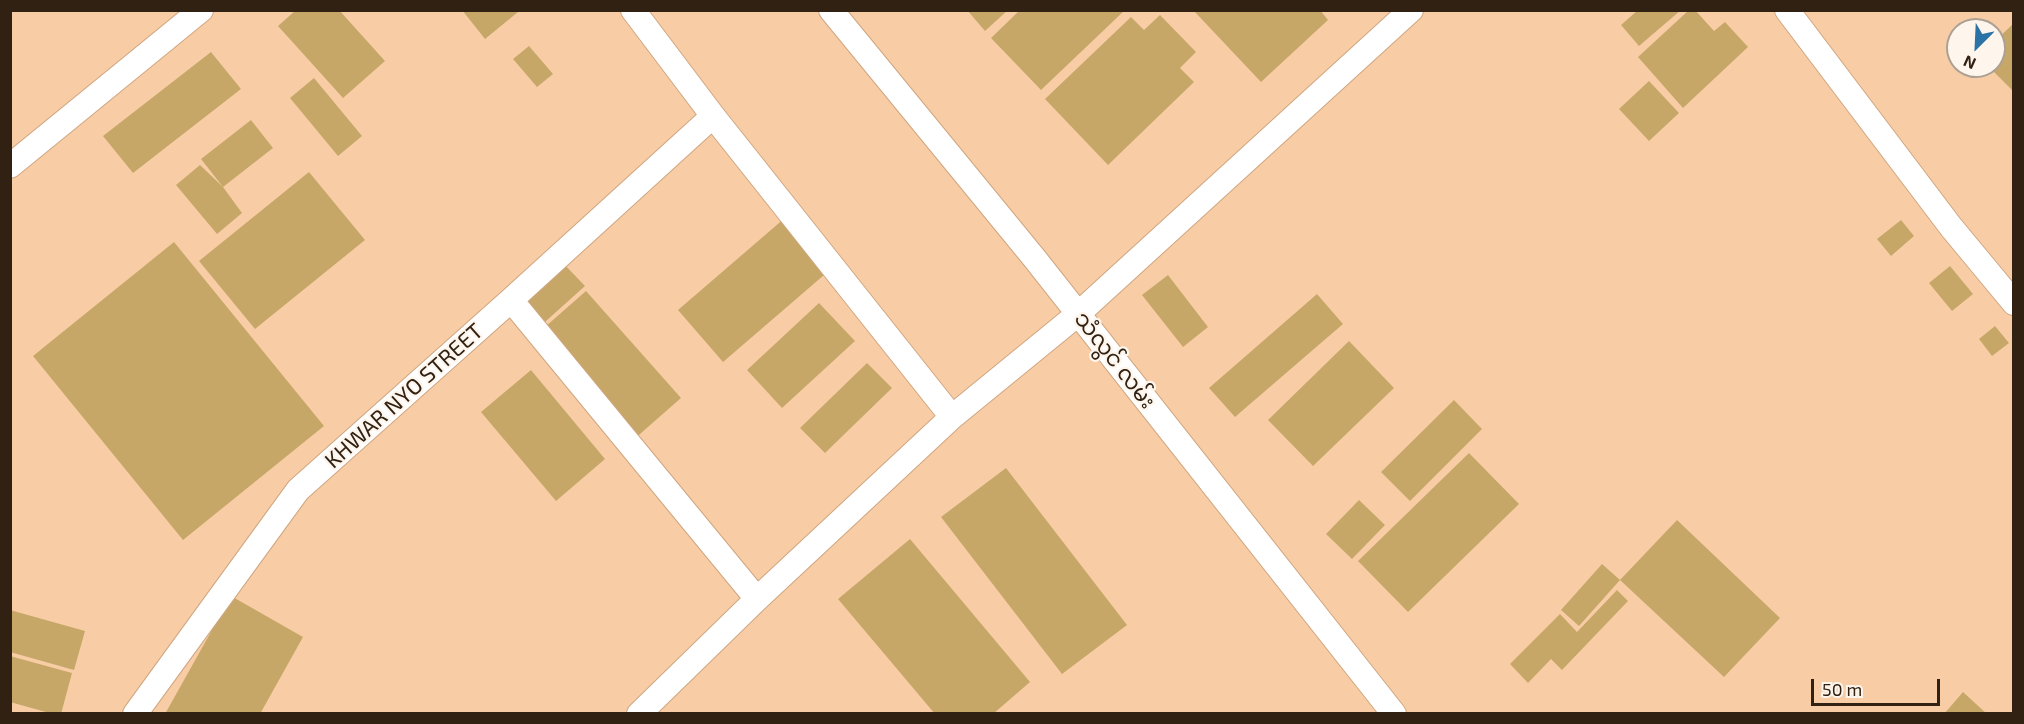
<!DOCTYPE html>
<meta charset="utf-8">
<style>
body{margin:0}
#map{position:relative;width:2024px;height:724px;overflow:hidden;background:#f8cda5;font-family:"Exo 2",sans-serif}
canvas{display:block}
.frame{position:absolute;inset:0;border:12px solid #312112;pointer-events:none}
.north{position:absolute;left:1946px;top:18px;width:60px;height:60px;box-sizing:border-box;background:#fef5ed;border:2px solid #aca095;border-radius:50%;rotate:204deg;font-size:16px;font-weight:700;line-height:24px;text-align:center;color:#312112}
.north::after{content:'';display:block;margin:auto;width:21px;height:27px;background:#2b72a6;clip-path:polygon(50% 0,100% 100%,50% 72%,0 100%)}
.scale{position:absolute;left:1811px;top:679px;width:129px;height:27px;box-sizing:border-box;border:3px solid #312112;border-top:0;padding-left:8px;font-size:18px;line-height:21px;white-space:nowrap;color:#312112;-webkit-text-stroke:4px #fef5ed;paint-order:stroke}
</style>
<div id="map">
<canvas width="2024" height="724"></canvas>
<div class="frame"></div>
<div class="north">N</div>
<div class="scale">50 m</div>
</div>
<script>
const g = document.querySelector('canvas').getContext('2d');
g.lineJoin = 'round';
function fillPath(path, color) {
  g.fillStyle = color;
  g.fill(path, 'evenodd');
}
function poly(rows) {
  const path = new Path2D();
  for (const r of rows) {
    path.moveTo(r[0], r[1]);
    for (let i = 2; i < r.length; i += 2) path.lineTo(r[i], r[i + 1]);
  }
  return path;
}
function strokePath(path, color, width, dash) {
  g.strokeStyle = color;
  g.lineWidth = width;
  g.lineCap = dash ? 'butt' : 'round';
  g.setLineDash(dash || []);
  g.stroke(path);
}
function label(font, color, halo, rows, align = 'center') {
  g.font = font + ' "Exo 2","Noto Sans Myanmar",sans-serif';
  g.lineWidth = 4.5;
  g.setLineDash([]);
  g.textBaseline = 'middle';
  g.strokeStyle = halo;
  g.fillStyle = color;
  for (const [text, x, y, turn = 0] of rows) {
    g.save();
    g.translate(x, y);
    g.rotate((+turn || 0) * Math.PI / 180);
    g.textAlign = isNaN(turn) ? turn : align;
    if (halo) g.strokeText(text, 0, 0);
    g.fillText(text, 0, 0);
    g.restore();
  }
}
const building = poly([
 [296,10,339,10,385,61,343,98,278,26],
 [462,10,517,10,518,12,485,39],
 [967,10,1008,10,985,31],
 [1020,10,1125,10,1041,90,991,38],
 [1193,10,1320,10,1328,20,1261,82],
 [1638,10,1681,10,1639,46,1621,25],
 [1689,10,1695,10,1714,31,1725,22,1748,47,1683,108,1638,57],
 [1160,15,1196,52,1180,68,1194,82,1108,165,1045,99,1131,17,1144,30],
 [2014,23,2014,92,1988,66,1994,66,1994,42],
 [529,46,553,74,537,87,513,59],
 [211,52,241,89,133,173,103,136],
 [314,78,362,136,338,156,290,98],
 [1649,81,1679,113,1649,141,1619,109],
 [251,120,273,148,223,187,242,213,217,234,176,185,200,165,223,187,201,159],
 [309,172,365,240,255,329,199,261],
 [786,217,831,269,723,362,678,310],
 [1901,220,1914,236,1891,256,1877,239],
 [174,242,324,426,183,540,33,356],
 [562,262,585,286,536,330,514,305],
 [1950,266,1973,294,1952,311,1929,283],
 [1168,275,1208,327,1183,347,1142,295],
 [586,291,681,398,624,448,529,341],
 [1317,294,1343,324,1235,417,1209,388],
 [819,303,855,341,782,408,747,370],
 [1995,326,2009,343,1992,356,1979,339],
 [1349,341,1394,388,1313,466,1268,420],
 [867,363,892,388,825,453,800,428],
 [531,370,605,459,556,501,481,412],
 [1454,400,1482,429,1410,501,1381,472],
 [1469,453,1519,504,1408,612,1358,561],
 [1006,468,1127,625,1062,674,941,517],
 [1359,500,1385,525,1352,559,1326,534],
 [1677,520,1780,618,1724,677,1620,580],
 [910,539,1030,682,993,714,935,714,838,599],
 [1602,564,1620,580,1579,626,1561,610],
 [1617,590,1628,601,1562,670,1551,659,1528,683,1510,664,1560,614,1577,632],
 [231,596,303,637,260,714,165,714],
 [10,610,85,631,74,670,10,652],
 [10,656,72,673,61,714,53,714,10,702],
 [1963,692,1987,714,1944,714]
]);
const minor = poly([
 [633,10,713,116,952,417],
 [831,10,1035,259,1394,714],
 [1787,10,1951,227,2014,303],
 [10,166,201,10],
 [511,300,757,599],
 [135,714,298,490,511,300,713,116],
 [639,714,757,599,952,417,1078,314,1411,10]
]);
const streetNames = [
 ["သံလွင် လမ်း",1115,360,52],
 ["KHWAR NYO STREET",404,396,-42]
];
fillPath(building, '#c6a768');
strokePath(minor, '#cfa680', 26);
strokePath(minor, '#fff', 24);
label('22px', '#312112', '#fef5ed', streetNames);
</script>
